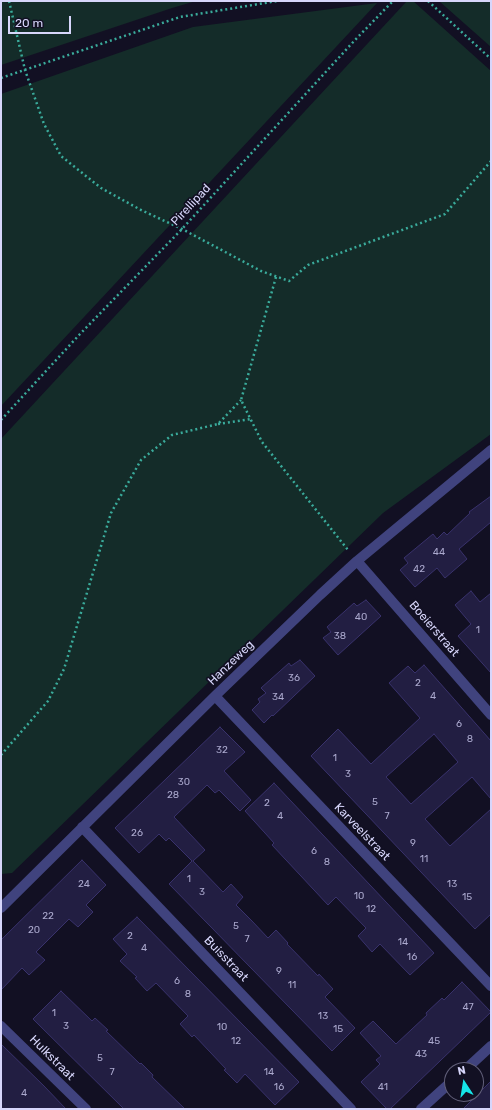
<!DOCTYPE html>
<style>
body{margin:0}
#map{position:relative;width:492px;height:1110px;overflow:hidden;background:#121023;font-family:Rubik,sans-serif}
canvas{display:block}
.frame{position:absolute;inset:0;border:2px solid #d7d6fb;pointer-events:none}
.north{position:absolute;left:444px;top:1062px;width:40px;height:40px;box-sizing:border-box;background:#121023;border:1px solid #615f79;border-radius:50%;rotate:348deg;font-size:11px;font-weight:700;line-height:16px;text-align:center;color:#d7d6fb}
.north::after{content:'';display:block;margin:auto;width:14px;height:18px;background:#15e5e8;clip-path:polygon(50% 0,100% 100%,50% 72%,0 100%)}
.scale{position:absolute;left:8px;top:16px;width:63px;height:18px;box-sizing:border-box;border:2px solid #d7d6fb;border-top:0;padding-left:5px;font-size:12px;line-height:14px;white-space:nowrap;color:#d7d6fb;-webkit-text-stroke:3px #121023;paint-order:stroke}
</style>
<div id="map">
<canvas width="492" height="1110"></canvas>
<div class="frame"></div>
<div class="north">N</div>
<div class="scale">20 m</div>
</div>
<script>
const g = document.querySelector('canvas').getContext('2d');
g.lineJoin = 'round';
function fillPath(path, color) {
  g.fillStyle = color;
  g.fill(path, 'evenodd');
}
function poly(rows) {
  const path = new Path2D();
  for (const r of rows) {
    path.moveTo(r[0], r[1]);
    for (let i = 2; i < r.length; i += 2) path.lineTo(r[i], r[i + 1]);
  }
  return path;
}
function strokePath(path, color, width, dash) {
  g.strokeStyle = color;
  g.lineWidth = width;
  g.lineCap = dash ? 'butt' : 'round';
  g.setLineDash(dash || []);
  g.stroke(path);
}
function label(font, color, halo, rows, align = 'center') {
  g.font = font + ' Rubik,sans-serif';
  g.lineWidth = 3.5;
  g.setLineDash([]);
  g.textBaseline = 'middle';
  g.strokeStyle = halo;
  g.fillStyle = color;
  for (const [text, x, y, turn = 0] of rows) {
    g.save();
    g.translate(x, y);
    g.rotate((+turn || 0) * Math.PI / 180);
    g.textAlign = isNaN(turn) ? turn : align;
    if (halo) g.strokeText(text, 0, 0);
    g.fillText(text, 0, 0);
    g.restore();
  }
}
const green = poly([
 [1,1,196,1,172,8,1,65],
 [407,1,413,1,491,71,491,434,383,513,12,873,1,874,1,439],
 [439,1,491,1,491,47],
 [377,3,1,406,1,94,193,27]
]);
const building = poly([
 [491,496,491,522,459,549,467,559,445,578,437,568,415,587,400,570,408,563,404,558,433,534,437,539,444,532,447,535,470,513,469,512,491,496],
 [471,591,480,602,491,593,491,673,458,636,471,624,455,605,471,591],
 [366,600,381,616,338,655,323,638,331,632,327,627,354,603,357,606,366,600],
 [300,660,315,676,273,716,272,715,264,723,252,710,260,702,258,699,266,693,261,688,289,663,291,666,300,660],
 [424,665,491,741,491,799,472,777,425,819,450,846,491,809,491,914,475,929,311,756,338,729,371,764,420,718,389,683,408,666,415,673,424,665],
 [434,734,458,762,411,804,386,777,434,734],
 [220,727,245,752,224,771,251,800,240,811,219,790,215,793,207,785,174,817,205,850,193,861,223,892,231,884,243,897,236,905,252,921,268,938,276,930,288,943,287,944,318,976,319,974,333,989,325,997,355,1028,332,1051,169,884,192,861,169,838,166,841,159,834,139,853,115,828,220,727],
 [274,783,434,953,410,975,380,944,372,952,358,936,366,928,336,897,328,905,272,845,274,843,245,811,274,783],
 [82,860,106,885,86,905,93,912,78,927,69,919,36,952,45,960,29,975,22,968,1,990,1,940,82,860],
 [137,917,299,1082,275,1105,245,1074,237,1083,224,1070,226,1069,194,1035,192,1037,180,1024,188,1016,156,983,147,991,135,978,137,977,120,961,127,954,113,939,137,917],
 [462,982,491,1012,390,1109,387,1109,361,1082,380,1064,376,1060,381,1056,360,1033,373,1021,396,1044,427,1015,426,1013,442,998,444,1000,462,982],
 [61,991,92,1021,95,1018,108,1030,106,1031,140,1064,141,1063,153,1075,152,1077,185,1109,124,1109,33,1019,61,991],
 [1,1044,44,1086,66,1109,1,1109,1,1044],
 [491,1081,491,1109,463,1109,491,1081]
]);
const path = poly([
 [9,1,25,70,44,124,61,156,101,188,141,210,182,229,261,271,289,281,308,265,445,214,491,161],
 [428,1,491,59],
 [1,78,180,17,277,1],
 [276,277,241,400,262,442,348,550],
 [1,420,80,334,182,229,355,40,393,1],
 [218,424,251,419],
 [1,755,48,701,64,669,111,513,141,460,172,435,218,424,241,400]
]);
const minor = poly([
 [357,561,491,715],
 [215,696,491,986],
 [82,827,351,1109],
 [1,908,215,696,320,595,357,561,491,450],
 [1,1026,86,1109],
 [465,1070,491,1046],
 [421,1109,452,1081]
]);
const numberNames = [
 ["44",439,552],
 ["42",419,569],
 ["40",361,617],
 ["1",478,630],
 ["38",340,636],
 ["36",294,678],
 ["2",418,683],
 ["4",433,696],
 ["34",278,697],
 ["6",459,724],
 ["8",470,739],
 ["32",222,750],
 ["1",335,758],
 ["3",348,774],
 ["30",184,782],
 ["28",173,795],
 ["5",375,802],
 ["2",267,803],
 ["4",280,816],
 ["7",387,816],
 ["26",137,833],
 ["9",413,843],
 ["6",314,851],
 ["11",424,859],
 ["8",327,862],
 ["1",189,879],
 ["24",84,884],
 ["13",452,884],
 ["3",202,892],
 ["10",359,896],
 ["15",467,897],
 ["12",371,909],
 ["22",48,916],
 ["5",236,926],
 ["20",34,930],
 ["2",130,936],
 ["7",247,939],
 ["14",403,942],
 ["4",144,948],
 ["16",412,957],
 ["9",279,971],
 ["6",177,981],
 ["11",292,985],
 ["8",188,994],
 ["47",468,1007],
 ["1",54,1013],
 ["13",323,1016],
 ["3",66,1026],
 ["10",222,1027],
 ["15",338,1029],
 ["12",236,1041],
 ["45",434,1041],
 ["43",421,1054],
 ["5",100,1058],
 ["7",112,1072],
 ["14",269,1072],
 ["16",279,1087],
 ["41",383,1087],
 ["4",24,1093]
];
const streetNames = [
 ["Pirellipad",191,205,-47],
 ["Boeierstraat",434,629,49],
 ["Hanzeweg",231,663,-44],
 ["Karveelstraat",362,832,46],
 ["Buisstraat",226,959,46],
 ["Hulkstraat",52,1058,45]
];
fillPath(green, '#142c29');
fillPath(building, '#221e42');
strokePath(building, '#39326c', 1);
strokePath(path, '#3aab9b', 2.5, [2, 3]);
strokePath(minor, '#40437e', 10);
label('10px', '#aaa8cd', null, numberNames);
label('12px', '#d7d6fb', '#121023', streetNames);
</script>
